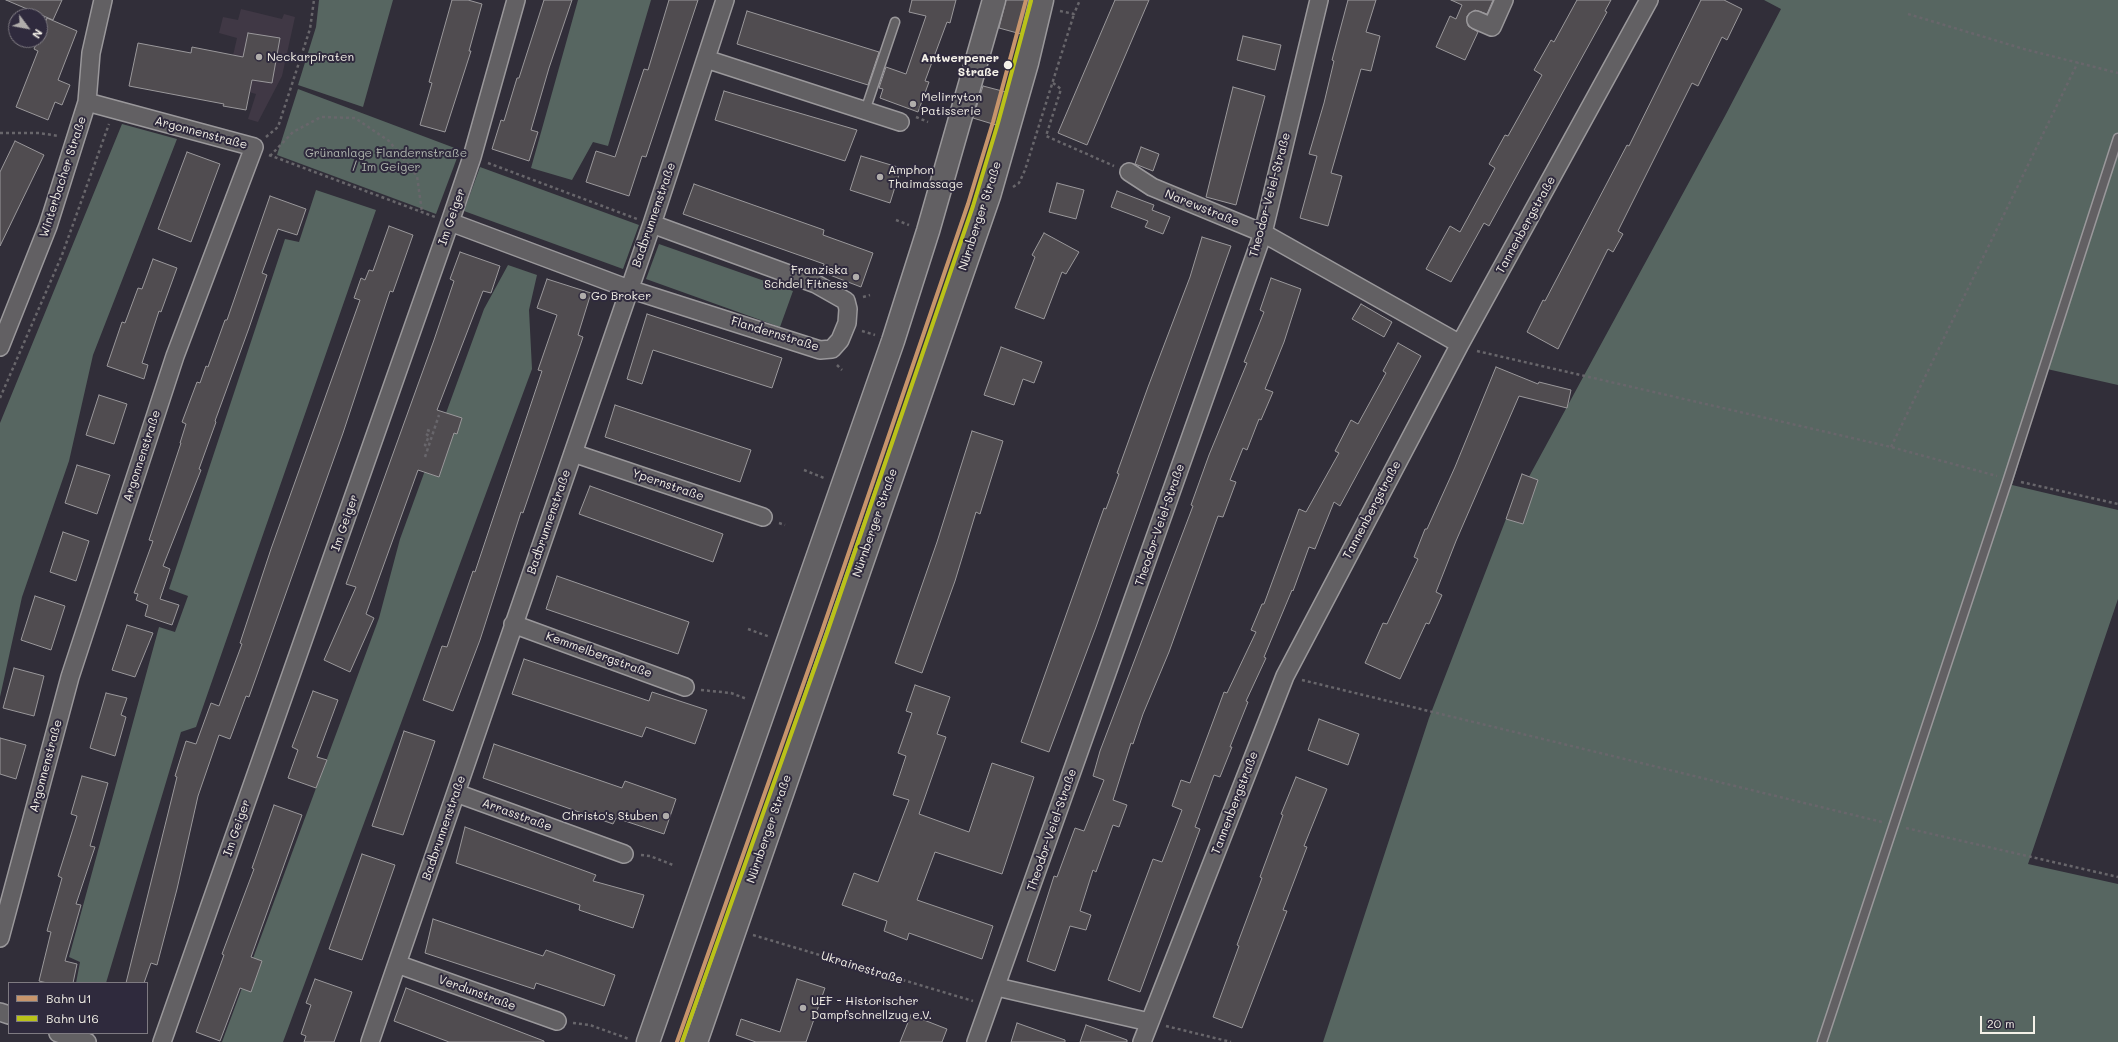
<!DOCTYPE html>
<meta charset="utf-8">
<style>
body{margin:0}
#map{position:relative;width:2118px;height:1042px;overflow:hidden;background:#312e39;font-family:Mali,sans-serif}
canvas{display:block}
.legend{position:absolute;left:8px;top:982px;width:140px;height:52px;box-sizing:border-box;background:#2f2a3d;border:1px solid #7e7a81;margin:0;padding:5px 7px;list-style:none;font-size:12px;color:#f4f1e8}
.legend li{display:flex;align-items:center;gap:8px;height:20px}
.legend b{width:20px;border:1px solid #7e7a81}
.north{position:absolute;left:8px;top:8px;width:40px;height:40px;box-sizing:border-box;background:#2f2a3d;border:1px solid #7e7a81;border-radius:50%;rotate:122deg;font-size:11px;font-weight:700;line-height:16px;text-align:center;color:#f4f1e8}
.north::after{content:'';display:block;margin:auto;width:14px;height:18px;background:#b0adab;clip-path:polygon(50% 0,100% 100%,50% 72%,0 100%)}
.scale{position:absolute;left:1980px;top:1016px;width:55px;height:18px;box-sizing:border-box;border:2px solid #f4f1e8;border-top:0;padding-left:5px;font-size:12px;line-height:14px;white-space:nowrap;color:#f4f1e8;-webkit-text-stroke:3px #2f2a3d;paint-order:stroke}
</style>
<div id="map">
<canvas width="2118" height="1042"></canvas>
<ul class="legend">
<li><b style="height:5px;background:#c7956c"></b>Bahn U1</li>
<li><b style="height:5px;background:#bac219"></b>Bahn U16</li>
</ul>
<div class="north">N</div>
<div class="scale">20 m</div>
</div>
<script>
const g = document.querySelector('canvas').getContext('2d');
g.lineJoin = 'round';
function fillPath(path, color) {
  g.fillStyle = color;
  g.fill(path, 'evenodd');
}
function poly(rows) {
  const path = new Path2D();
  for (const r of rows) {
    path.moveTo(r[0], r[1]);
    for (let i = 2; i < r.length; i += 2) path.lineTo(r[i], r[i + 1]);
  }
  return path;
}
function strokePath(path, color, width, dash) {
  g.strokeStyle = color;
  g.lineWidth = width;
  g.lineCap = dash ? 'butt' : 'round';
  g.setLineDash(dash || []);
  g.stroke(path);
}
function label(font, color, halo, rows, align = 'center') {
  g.font = font + ' Mali,sans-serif';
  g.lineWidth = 4;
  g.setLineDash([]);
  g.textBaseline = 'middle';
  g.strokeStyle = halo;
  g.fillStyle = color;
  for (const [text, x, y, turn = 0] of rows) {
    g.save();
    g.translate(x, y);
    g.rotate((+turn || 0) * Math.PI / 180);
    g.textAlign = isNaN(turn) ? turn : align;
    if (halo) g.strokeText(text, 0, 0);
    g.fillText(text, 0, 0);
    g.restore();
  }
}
const built = poly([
 [241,9,282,19,284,14,295,17,282,76,258,122,248,119,256,94,226,86,237,38,219,33,223,17,238,20]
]);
const green = poly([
 [319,0,393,0,363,107,298,85,316,27],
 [578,0,651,0,608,146,593,142,572,180,531,168],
 [1764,0,2118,0,2118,385,2047,369,2012,485,2118,510,2118,599,2028,864,2118,884,2118,1042,1323,1042,1429,718,1506,519,1725,116,1781,9],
 [298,89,460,150,436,214,277,155],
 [122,124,177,139,93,355,69,461,22,597,0,697,0,423],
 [480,167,639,225,623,269,464,211],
 [316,190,376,210,196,727,181,732,106,983,76,983,80,962,69,957,159,627,175,632,188,596,169,589,285,239,299,242],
 [659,244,793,291,780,327,646,279],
 [508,265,537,275,529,310,532,369,283,1042,222,1042,379,618,400,539,484,309]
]);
const building = poly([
 [6,0,62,0,53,20,6,0],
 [452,0,468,0,482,4,469,51,471,51,445,132,420,125,432,83,429,82,452,0],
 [544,0,572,0,549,68,531,130,538,132,529,161,492,149,501,120,504,121,517,78,519,78,544,0],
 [669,0,698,0,646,157,642,156,629,196,586,182,596,151,615,157,644,69,648,70,669,0],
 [912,0,956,0,950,23,947,22,925,81,929,82,918,112,880,98,883,89,879,88,886,67,906,74,926,16,909,12,912,0],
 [1006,0,1029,0,1021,34,999,28,1006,0],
 [1115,0,1149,0,1087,145,1058,133,1115,0],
 [1348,0,1376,0,1366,32,1380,36,1371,71,1361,69,1331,173,1342,176,1328,226,1300,218,1317,156,1309,154,1324,103,1334,61,1332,60,1348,0],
 [1451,0,1493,0,1487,14,1475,10,1467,16,1468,26,1478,32,1465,60,1436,47,1450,16,1456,19,1462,5,1451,0],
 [1577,0,1611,0,1605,11,1607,12,1489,226,1484,223,1451,282,1426,269,1450,226,1460,232,1495,168,1489,164,1505,135,1508,136,1542,75,1534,70,1551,40,1554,42,1577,0],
 [1701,0,1724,0,1742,9,1727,40,1722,37,1698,86,1692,83,1618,231,1623,234,1613,252,1608,249,1558,349,1527,332,1543,300,1545,301,1627,145,1629,146,1701,0],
 [747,11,879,52,868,85,737,44,747,11],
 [47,18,77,31,58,80,70,85,62,105,55,102,48,120,16,107,38,51,34,49,38,40,40,40,40,35,47,18],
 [248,33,280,38,272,83,252,80,246,110,223,106,224,104,129,86,138,43,191,53,192,47,243,57,248,33],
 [1243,36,1281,45,1275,70,1237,60,1243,36],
 [983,86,1006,92,996,125,973,118,983,86],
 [1233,87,1265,96,1236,205,1206,197,1233,87],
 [724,91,857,130,845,161,715,120,724,91],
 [15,141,44,155,0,246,0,172,15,141],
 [1141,147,1159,154,1153,171,1135,164,1141,147],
 [187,152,220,164,191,242,158,229,187,152],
 [861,156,901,168,890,203,850,190,861,156],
 [1057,183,1084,190,1076,219,1049,212,1057,183],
 [694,184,824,230,823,235,873,253,861,287,822,272,824,264,683,214,694,184],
 [1117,191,1154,205,1152,210,1170,217,1163,234,1145,227,1148,221,1111,207,1117,191],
 [270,196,306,209,297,235,278,229,262,273,267,275,249,328,215,421,216,422,199,469,201,470,163,566,170,569,160,599,179,605,172,625,145,616,148,605,136,600,138,594,134,593,153,541,149,540,181,443,180,443,186,424,182,422,197,382,200,383,206,366,208,367,225,320,227,320,270,196],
 [389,226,413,235,393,292,390,291,343,433,249,697,246,696,230,739,219,735,198,796,177,889,157,965,151,963,144,983,126,983,177,777,175,776,186,741,196,744,211,703,219,706,242,644,240,643,271,549,360,300,354,298,361,278,365,280,369,270,373,271,389,226],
 [1044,233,1079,252,1066,274,1062,272,1044,319,1015,308,1035,257,1032,255,1044,233],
 [1202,237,1231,246,1096,627,1049,752,1021,742,1104,508,1106,509,1119,474,1117,473,1148,387,1190,277,1202,237],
 [460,252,500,266,491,293,483,291,437,410,462,418,457,434,454,433,439,477,418,470,366,614,374,618,350,672,324,660,356,587,346,584,434,340,454,281,450,279,460,252],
 [153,259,177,268,161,312,159,311,142,363,148,365,144,379,107,366,122,322,125,323,138,288,142,289,153,259],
 [1271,278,1301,289,1284,342,1265,389,1273,392,1261,420,1259,419,1247,450,1243,448,1230,480,1236,482,1223,517,1218,516,1169,652,1143,714,1133,744,1131,743,1113,800,1127,805,1119,827,1113,825,1096,872,1093,870,1080,911,1091,915,1086,930,1070,926,1055,971,1027,961,1054,876,1057,877,1075,828,1084,831,1104,780,1093,776,1100,751,1193,506,1191,505,1209,455,1247,363,1244,362,1264,312,1260,310,1271,278],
 [547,279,591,293,578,335,583,337,523,513,521,512,480,640,453,711,423,700,442,646,447,647,473,571,475,572,542,371,538,370,557,315,537,308,547,279],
 [1361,304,1392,322,1384,337,1352,319,1361,304],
 [647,314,782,358,772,388,653,350,642,384,627,379,647,314],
 [1398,343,1421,356,1340,506,1334,502,1315,549,1309,547,1293,591,1292,590,1264,657,1266,658,1246,701,1248,702,1230,747,1232,747,1220,777,1214,775,1195,827,1200,829,1140,992,1108,980,1153,859,1162,862,1182,810,1172,806,1181,780,1190,783,1224,692,1227,693,1256,632,1251,630,1262,604,1264,604,1299,509,1306,512,1339,453,1335,451,1351,420,1358,424,1386,373,1383,371,1398,343],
 [1001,347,1042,362,1034,383,1023,379,1014,405,984,395,1001,347],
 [1496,367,1538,384,1539,382,1571,390,1567,408,1519,396,1456,541,1436,592,1442,595,1429,624,1426,623,1400,679,1365,663,1383,623,1387,624,1418,559,1414,557,1425,529,1427,529,1455,467,1496,367],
 [99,395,127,404,114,444,86,435,99,395],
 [615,405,751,450,740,482,605,437,615,405],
 [972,431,1003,441,980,514,976,512,955,581,922,673,895,663,937,542,972,431],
 [77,465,110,475,97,514,65,503,77,465],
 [1522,474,1538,480,1523,524,1506,519,1522,474],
 [590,486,723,534,713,562,579,514,590,486],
 [63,532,89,541,76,581,50,572,63,532],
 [557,576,689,622,678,654,546,609,557,576],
 [35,596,65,606,51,650,21,640,35,596],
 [127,625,153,633,135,677,112,670,127,625],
 [524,659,649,701,652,692,707,710,695,744,646,727,642,737,512,694,524,659],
 [14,668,44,676,34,716,3,708,14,668],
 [915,685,950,697,937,734,946,737,919,814,969,832,992,763,1034,777,1002,874,935,852,917,900,993,926,982,959,909,933,907,940,884,931,887,921,842,905,854,873,878,882,909,800,893,795,906,756,898,753,912,713,906,711,915,685],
 [313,691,338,700,317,757,327,760,316,788,288,778,298,750,292,747,313,691],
 [106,693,127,698,121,715,126,717,115,756,90,748,106,693],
 [1319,719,1359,734,1348,765,1308,750,1319,719],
 [404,731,435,741,403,835,372,826,404,731],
 [0,738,26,745,16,779,0,774,0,738],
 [494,744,622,788,625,781,676,799,664,834,616,818,613,824,483,778,494,744],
 [82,776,108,783,90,846,95,847,76,904,81,905,65,961,77,964,73,983,47,983,39,981,51,932,47,931,62,878,58,876,77,816,71,814,82,776],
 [1296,777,1327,789,1304,846,1307,847,1283,910,1287,911,1242,1028,1213,1017,1239,946,1237,945,1262,878,1260,877,1283,815,1281,814,1296,777],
 [274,805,302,815,251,957,262,961,251,992,240,988,220,1041,196,1032,224,955,222,954,254,869,252,868,274,805],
 [465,827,596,875,593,881,644,895,633,928,579,910,580,905,456,863,465,827],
 [362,854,395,865,362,960,329,949,362,854],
 [433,919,543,956,546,950,615,975,604,1006,536,983,534,989,425,953,433,919],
 [315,979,352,992,334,1042,304,1042,306,1036,301,1034,311,1005,306,1003,315,979],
 [797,979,825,988,806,1042,756,1042,736,1035,741,1019,780,1032,797,979],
 [406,988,544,1041,544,1042,449,1042,394,1021,406,988],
 [911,1015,947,1029,942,1042,900,1042,911,1015],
 [1017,1023,1065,1040,1065,1042,1011,1042,1017,1023],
 [1086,1025,1127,1040,1127,1042,1080,1042,1086,1025]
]);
const path = poly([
 [1060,11,1074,14,1080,0],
 [1908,14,2024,49,2118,73],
 [1053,83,1061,89,1046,136,1114,166],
 [916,117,928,122],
 [0,133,39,133,59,136],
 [266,137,278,127,310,29,314,0],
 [269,155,435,217],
 [270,156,293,132,321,117,355,118,389,141,417,176,422,212],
 [488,163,637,219],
 [1013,187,1019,183,1025,170,1074,14],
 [896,220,909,225],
 [863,297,870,295],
 [862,331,875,335],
 [1477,351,1891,447,1997,476],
 [837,365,842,370],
 [0,398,62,255,109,124],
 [427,430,433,432],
 [426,434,429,436,425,445,428,446],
 [1891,447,2078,62],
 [425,457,439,415],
 [804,470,824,478],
 [2021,482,2118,504],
 [779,523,785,525],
 [748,629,770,637],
 [1302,680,1882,822],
 [701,690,731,693,747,699],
 [1906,828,2118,877],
 [641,855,650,856,673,865],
 [753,935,973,1001],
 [573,1023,590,1025,629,1039],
 [1166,1026,1231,1042]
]);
const lane = poly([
 [865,111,895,22],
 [1822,1042,2008,479,2118,138]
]);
const street = poly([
 [1476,20,1492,27,1504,0],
 [706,59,900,122],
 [1129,172,1152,187,1263,233,1460,344],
 [450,222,629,289,820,350,832,349,840,340,847,323,848,309,846,301,816,284,652,224],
 [0,347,48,226,87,102,91,53,103,0],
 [573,453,763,517],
 [513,624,685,687],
 [456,793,624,854],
 [0,938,70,677,175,356,254,147,87,102],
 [397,964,557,1021],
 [997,987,1149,1022],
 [0,1012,9,1015],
 [58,1033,87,1042],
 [162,1042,450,222,472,157,516,0],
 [370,1042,652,224,725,0],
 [976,1042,1263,233,1319,0],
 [1142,1042,1285,676,1460,344,1649,0]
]);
const secondary = poly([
 [648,1042,893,341,928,231,994,0],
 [696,1042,989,196,1027,63,1042,0]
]);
const rail1 = poly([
 [677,1042,822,631,968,204,993,122,1026,0]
]);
const rail2 = poly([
 [682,1042,827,633,973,206,998,123,1031,1]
]);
const markers = [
 [259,57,4,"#b0adab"],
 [1008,65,5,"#f4f1e8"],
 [913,104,4,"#b0adab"],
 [880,177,4,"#b0adab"],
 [856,277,4,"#b0adab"],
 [583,296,4,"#b0adab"],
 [666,816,4,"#b0adab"],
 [803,1008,4,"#b0adab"]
];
const poiNames = [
 ["Neckarpiraten",267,57],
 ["Melirryton",921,97],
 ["Patisserie",921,111],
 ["Amphon",888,170],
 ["Thaimassage",888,184],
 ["Franziska",848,270,"right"],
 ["Schdel Fitness",848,284,"right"],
 ["Go Broker",591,296],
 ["Christo's Stuben",658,816,"right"],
 ["UEF - Historischer",811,1001],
 ["Dampfschnellzug e.V.",811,1015]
];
const stopNames = [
 ["Antwerpener",999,58],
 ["Straße",999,72]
];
const streetNames = [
 ["Argonnenstraße",201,133,15],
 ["Winterbacher Straße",63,177,-72],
 ["Theodor-Veiel-Straße",1270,195,-75],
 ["Narewstraße",1202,208,22],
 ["Badbrunnenstraße",654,215,-71],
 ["Nürnberger Straße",980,216,-72],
 ["Im Geiger",452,217,-71],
 ["Tannenbergstraße",1526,225,-61],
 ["Flandernstraße",775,334,17],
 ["Argonnenstraße",142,456,-72],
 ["Ypernstraße",668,485,19],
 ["Tannenbergstraße",1372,510,-62],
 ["Badbrunnenstraße",549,522,-71],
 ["Im Geiger",345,523,-71],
 ["Nürnberger Straße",875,523,-71],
 ["Theodor-Veiel-Straße",1160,525,-71],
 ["Kemmelbergstraße",599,655,20],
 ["Argonnenstraße",46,766,-75],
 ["Tannenbergstraße",1235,803,-69],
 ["Arrasstraße",517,815,20],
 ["Im Geiger",237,828,-71],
 ["Badbrunnenstraße",444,828,-71],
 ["Nürnberger Straße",769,829,-71],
 ["Theodor-Veiel-Straße",1052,830,-71],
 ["Ukrainestraße",862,968,17],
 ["Verdunstraße",477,993,20]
];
const parkNames = [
 ["Grünanlage Flandernstraße",386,153],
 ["/ Im Geiger",386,167]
];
fillPath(built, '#403845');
fillPath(green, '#576661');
fillPath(building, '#504c50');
strokePath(building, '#9a989b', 1);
strokePath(lane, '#9a989b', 11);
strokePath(street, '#9a989b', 20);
strokePath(secondary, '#9a989b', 25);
strokePath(path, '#68666b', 2.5, [3, 3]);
strokePath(lane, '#626063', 8);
strokePath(street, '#626063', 17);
strokePath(secondary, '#626063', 22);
strokePath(rail1, '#c7956c', 4);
strokePath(rail2, '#bac219', 4);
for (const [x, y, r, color] of markers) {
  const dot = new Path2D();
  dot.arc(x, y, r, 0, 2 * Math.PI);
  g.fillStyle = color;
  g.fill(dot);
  strokePath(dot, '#2f2a3d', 1.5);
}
label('12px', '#f4f1e8', '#2f2a3d', poiNames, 'left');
label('bold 12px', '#f4f1e8', '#2f2a3d', stopNames, 'right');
label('12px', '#f4f1e8', '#2f2a3d', streetNames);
label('12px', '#b0b6ae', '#2f2a3d', parkNames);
</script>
